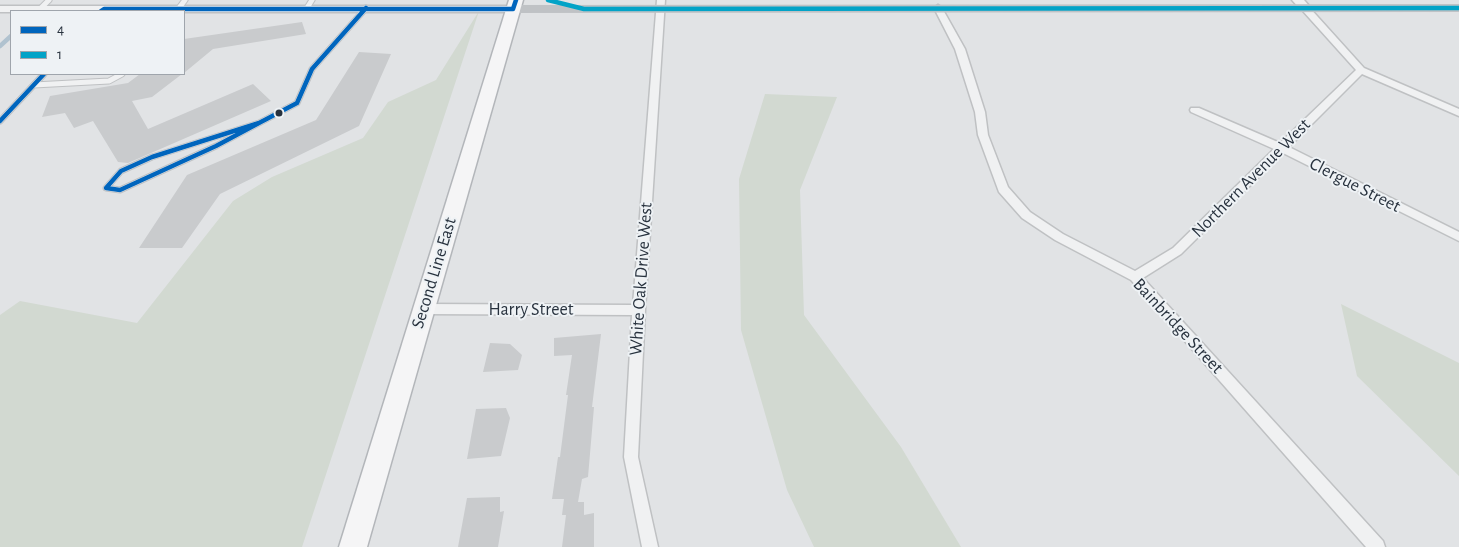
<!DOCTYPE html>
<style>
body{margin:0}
#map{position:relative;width:1459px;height:547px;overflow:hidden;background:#e1e3e5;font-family:"Alegreya Sans",sans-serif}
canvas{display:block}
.legend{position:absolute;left:10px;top:10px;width:175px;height:65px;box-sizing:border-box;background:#eef2f5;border:1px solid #9fa5ac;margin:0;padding:6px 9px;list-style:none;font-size:15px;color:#28323e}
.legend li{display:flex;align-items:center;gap:10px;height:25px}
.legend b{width:25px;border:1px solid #9fa5ac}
</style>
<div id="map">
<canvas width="1459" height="547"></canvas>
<ul class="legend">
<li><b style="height:6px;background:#0065bd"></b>4</li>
<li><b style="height:6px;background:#02a3c7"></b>1</li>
</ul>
</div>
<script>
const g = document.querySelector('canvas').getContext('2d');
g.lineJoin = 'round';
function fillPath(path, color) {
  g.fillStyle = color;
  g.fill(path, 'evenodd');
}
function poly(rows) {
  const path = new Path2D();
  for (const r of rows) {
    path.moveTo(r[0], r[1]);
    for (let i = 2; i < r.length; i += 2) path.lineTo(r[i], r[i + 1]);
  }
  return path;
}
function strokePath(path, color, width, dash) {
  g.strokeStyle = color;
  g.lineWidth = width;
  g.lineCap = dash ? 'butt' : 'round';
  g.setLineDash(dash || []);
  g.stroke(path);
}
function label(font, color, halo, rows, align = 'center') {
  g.font = font + ' "Alegreya Sans",sans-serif';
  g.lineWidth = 4;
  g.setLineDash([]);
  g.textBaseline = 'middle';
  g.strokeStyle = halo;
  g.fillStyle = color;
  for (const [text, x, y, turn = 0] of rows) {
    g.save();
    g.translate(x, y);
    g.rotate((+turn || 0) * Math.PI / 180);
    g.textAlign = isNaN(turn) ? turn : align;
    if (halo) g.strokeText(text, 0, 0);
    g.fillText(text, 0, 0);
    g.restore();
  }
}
const green = poly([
 [479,11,302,547,0,547,0,315,20,301,137,323,233,201,272,177,363,138,388,102,436,80],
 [765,94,837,97,800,190,804,315,901,447,961,547,814,547,787,490,741,330,739,179],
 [1341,304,1459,363,1459,476,1357,376]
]);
const stream = poly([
 [0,46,11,36]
]);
const building = poly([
 [302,22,306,34,213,49,184,73,184,39],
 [359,52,391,54,359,126,220,194,182,248,139,248,187,175,316,120],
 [140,74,182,74,152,97,132,101,148,129,253,84,271,101,128,163,118,162,93,121,74,128,65,113,42,117,50,96,128,83],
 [601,334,592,407,594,407,588,477,582,479,578,502,584,502,584,515,594,513,594,547,562,547,566,515,562,515,564,499,552,499,558,457,560,457,568,395,566,395,572,355,554,356,554,338],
 [490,343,510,344,522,355,518,370,483,372],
 [506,408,510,418,501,456,467,459,476,409],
 [500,497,500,512,504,511,498,547,458,547,467,498]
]);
const service = poly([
 [179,8,185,0],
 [307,8,312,0],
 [40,9,49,0],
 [34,85,109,81,122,74],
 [0,121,44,74],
 [259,123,216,146,120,190,106,188,121,171,152,157,259,123],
 [259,123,297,103,312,69,366,8]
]);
const minor = poly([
 [657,0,665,0,645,310,638,457,658,547,642,547,624,457,632,315,423,314,418,313,417,309,418,305,423,304,633,305,657,0],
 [938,5,942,8,965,49,985,112,988,135,1008,187,1030,212,1063,234,1135,271,1173,248,1274,149,1191,112,1190,110,1191,108,1199,108,1280,143,1356,70,1302,10,1302,6,1308,6,1364,68,1459,109,1459,116,1362,74,1289,147,1459,232,1459,241,1283,153,1181,254,1143,278,1383,541,1385,547,1366,547,1131,280,1055,240,1022,218,999,192,978,135,975,112,955,49,934,8,938,5]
]);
const tertiary = poly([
 [1292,0,1304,0,1311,8,1309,10,1301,10,1292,0],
 [0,6,513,6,519,9,513,12,0,12,0,6]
]);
const secondary = poly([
 [1459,4,1459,12,513,13,506,9,513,5,1459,4]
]);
const trunk = poly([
 [509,0,523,0,367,547,339,547,509,0]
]);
const bus1 = poly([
 [101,11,104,9,513,9,516,0],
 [0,121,44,74],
 [259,123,216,146,120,190,106,188,121,171,152,157,259,123],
 [259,123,297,103,312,69,366,8]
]);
const bus2 = poly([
 [548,0,584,9,1459,8]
]);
const markers = [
 [279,113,4.5,"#28323e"]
];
const streetNames = [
 ["Northern Avenue West",1251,178,-45],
 ["Clergue Street",1355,185,27],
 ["Second Line East",434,273,-73],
 ["White Oak Drive West",641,279,-86],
 ["Harry Street",531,310],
 ["Bainbridge Street",1178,326,47]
];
fillPath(green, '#d2d9d1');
strokePath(stream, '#b0c2cf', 4.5);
fillPath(building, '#c9cbcd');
strokePath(service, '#bfc1c3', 7);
strokePath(minor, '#bfc1c3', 3);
strokePath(tertiary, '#bfc1c3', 3);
strokePath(trunk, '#b3b6ba', 3);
strokePath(service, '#f0f1f2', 5);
fillPath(minor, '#f0f1f2');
fillPath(tertiary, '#f0f1f2');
fillPath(secondary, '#bfc2c5');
fillPath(trunk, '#f5f5f6');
strokePath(bus1, '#0065bd', 4.5);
strokePath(bus2, '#02a3c7', 4.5);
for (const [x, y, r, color] of markers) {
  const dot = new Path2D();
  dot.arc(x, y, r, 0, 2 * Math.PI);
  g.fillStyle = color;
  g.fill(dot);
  strokePath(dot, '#eef2f5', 2);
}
label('18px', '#28323e', '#eef2f5', streetNames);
</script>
